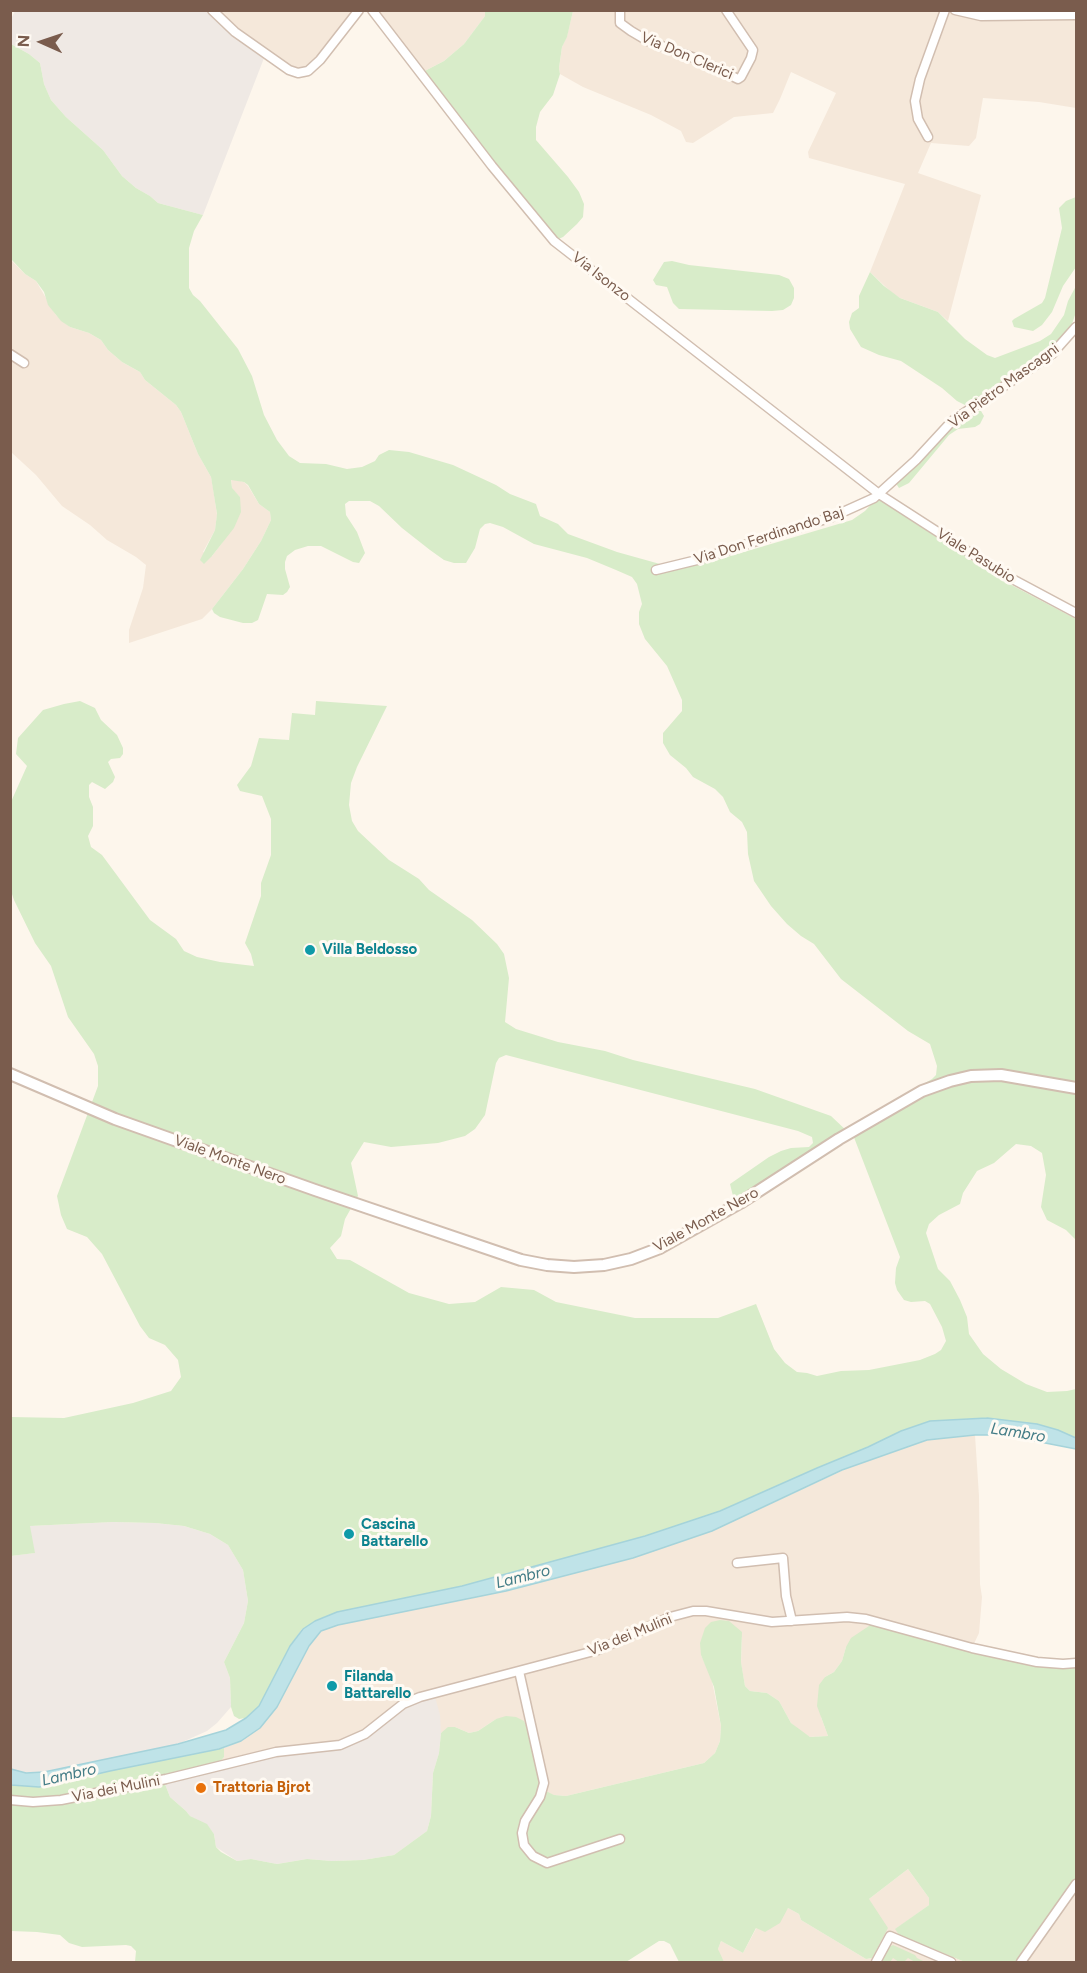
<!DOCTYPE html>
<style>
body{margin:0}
#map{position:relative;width:1087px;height:1973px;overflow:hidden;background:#fdf6ec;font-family:Figtree,sans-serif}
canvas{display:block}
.frame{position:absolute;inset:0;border:12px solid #7a5c4d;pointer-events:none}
.north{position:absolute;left:12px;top:12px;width:60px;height:60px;-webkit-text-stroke:4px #fffaf3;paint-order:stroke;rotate:273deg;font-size:16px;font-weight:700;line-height:24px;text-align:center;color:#7a5c4d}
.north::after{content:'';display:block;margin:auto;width:21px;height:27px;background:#7a5c4d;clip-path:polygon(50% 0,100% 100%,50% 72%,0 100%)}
</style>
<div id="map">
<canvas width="1087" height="1973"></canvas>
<div class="frame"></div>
<div class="north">N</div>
</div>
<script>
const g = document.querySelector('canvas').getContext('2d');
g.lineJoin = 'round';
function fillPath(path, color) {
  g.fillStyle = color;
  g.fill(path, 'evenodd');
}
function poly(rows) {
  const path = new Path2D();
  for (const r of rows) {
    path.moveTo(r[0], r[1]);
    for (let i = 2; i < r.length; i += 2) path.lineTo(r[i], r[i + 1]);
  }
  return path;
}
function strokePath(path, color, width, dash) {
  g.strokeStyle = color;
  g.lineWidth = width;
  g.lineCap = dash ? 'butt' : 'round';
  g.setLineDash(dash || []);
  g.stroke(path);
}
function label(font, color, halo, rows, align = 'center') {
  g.font = font + ' Figtree,sans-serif';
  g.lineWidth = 6;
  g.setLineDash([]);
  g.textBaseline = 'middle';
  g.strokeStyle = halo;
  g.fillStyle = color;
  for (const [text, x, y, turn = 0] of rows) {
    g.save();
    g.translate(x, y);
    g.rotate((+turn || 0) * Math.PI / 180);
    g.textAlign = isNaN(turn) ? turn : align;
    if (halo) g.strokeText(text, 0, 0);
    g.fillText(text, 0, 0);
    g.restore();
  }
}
const residential = poly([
 [212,11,359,11,308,71,289,70],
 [372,11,485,11,485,16,464,44,444,61,421,73],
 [573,11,1076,11,1076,108,1039,102,983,98,976,138,969,146,931,143,918,173,981,195,948,321,938,312,900,298,891,292,870,272,905,184,809,158,808,152,836,93,791,72,780,99,773,113,734,117,693,143,686,142,681,131,651,115,583,87,560,74,559,68,562,47,567,36],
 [10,259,25,274,36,281,56,315,70,327,89,333,101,340,108,350,122,362,140,372,145,380,176,405,181,412,198,454,211,477,213,488,217,515,215,530,203,552,212,556,222,543,240,497,232,489,231,479,244,482,248,486,259,504,270,512,271,520,261,541,243,569,212,609,202,619,129,643,129,630,143,588,146,565,136,557,107,540,90,525,62,506,36,475,11,452],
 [975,1435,979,1496,980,1584,982,1597,979,1633,972,1648,846,1647,842,1661,834,1672,825,1677,821,1717,828,1736,810,1737,801,1732,791,1723,779,1701,767,1693,750,1691,745,1686,741,1663,742,1637,701,1655,711,1676,721,1726,720,1741,715,1753,704,1763,566,1796,553,1795,544,1790,539,1781,528,1730,496,1719,478,1731,469,1733,455,1727,441,1733,220,1762,224,1757,224,1748,241,1741,277,1707,309,1646,321,1631,338,1625,506,1591,633,1558,712,1531,863,1461,927,1440],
 [908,1869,929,1898,929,1905,896,1929,899,1935,965,1962,724,1962,720,1957,718,1949,721,1941,743,1953,757,1927,788,1908,799,1914,801,1920,866,1959,872,1958,869,1899],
 [1076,1878,1076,1962,1017,1962]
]);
const industrial = poly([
 [15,11,212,11,266,53,203,215,158,203,150,196,136,188,122,176,103,150,66,117,51,100,44,84,40,63,29,54,11,44,10,21],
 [113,1522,155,1523,184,1526,210,1534,228,1545,243,1570,248,1601,244,1623,224,1662,230,1678,231,1707,217,1723,207,1731,178,1744,44,1772,26,1773,11,1769,11,1556,34,1553,29,1526],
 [434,1693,440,1715,441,1733,439,1753,433,1773,431,1816,427,1831,394,1855,363,1860,332,1861,307,1859,277,1864,251,1859,237,1861,216,1847,214,1834,207,1825,190,1816,186,1811,170,1797,165,1784,166,1779,354,1740,391,1712]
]);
const green = poly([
 [485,11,573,11,567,37,562,47,559,68,560,74,553,95,540,112,536,127,536,140,568,177,579,192,584,204,583,217,577,224,563,237,554,241,421,73,444,61,464,44,485,16],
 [11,44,29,54,40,63,44,84,51,100,66,117,103,150,122,176,136,188,150,196,158,203,203,215,194,231,189,248,189,288,193,295,200,301,238,349,252,376,264,415,277,440,289,456,300,463,326,464,347,469,362,467,375,461,379,455,389,450,409,452,453,465,496,485,510,494,536,504,540,516,558,524,568,534,617,552,660,564,670,571,717,560,852,520,865,511,877,498,1000,579,1076,619,1076,1240,1066,1230,1047,1220,1041,1207,1046,1175,1042,1153,1031,1146,1016,1144,994,1163,977,1171,963,1193,960,1204,939,1215,929,1224,926,1233,938,1269,950,1281,960,1300,967,1317,969,1334,983,1354,1001,1369,1026,1384,1047,1392,1067,1391,1076,1389,1076,1438,1037,1424,987,1418,961,1420,901,1431,868,1447,720,1511,667,1530,462,1586,337,1612,302,1629,290,1646,259,1706,246,1718,239,1719,234,1716,231,1707,230,1678,224,1662,244,1623,248,1601,243,1570,228,1545,210,1534,184,1526,155,1523,113,1522,30,1526,35,1553,11,1556,11,1417,64,1418,133,1403,171,1391,181,1377,178,1360,165,1345,149,1338,140,1326,102,1254,87,1237,67,1229,61,1215,57,1196,98,1086,98,1066,94,1054,68,1017,51,966,35,943,14,900,10,888,10,804,27,766,16,754,18,738,43,710,64,704,80,701,95,708,101,720,117,735,123,748,123,754,120,758,111,759,108,762,115,777,113,782,105,789,92,782,89,785,89,797,93,807,93,826,88,836,91,847,102,855,150,920,176,939,184,951,197,957,220,962,254,966,251,954,245,943,261,896,261,883,271,855,271,819,262,796,240,791,237,785,251,766,259,738,289,740,292,713,315,715,316,701,387,706,357,767,351,783,349,805,352,821,358,831,389,860,419,879,429,890,472,920,497,944,504,954,509,978,505,1022,516,1029,558,1042,605,1051,633,1060,755,1089,831,1116,849,1133,740,1203,733,1196,730,1184,769,1157,781,1151,791,1148,809,1147,813,1143,812,1137,798,1131,506,1055,499,1058,496,1063,485,1115,475,1129,465,1136,438,1143,391,1147,364,1142,351,1163,358,1196,345,1219,341,1236,330,1248,337,1259,350,1260,409,1293,449,1304,475,1302,501,1287,534,1290,556,1302,635,1318,718,1318,756,1304,774,1349,785,1363,797,1372,807,1373,817,1376,841,1371,869,1370,920,1360,935,1354,941,1350,946,1341,942,1327,930,1304,925,1301,911,1302,904,1300,897,1290,895,1283,896,1268,900,1257,850,1127,932,1079,936,1075,937,1066,930,1044,908,1031,841,979,814,944,801,936,787,924,771,906,754,881,748,854,747,832,742,822,730,812,723,797,715,789,693,777,686,768,670,755,663,743,663,733,682,711,682,700,667,666,645,639,639,624,639,612,642,604,637,584,632,577,616,570,587,558,534,544,503,527,490,523,485,524,480,529,475,548,466,563,454,563,444,560,430,550,402,528,379,506,370,501,349,501,345,504,346,515,357,532,365,553,359,563,353,562,321,546,308,546,295,550,287,556,285,562,285,569,290,587,287,592,283,595,267,594,258,620,252,623,243,623,220,617,214,613,212,609,243,569,261,541,271,520,270,512,259,504,248,485,244,482,231,480,232,488,240,497,241,512,234,528,212,556,204,564,200,560,215,530,217,514,211,477,198,454,181,412,176,405,145,380,140,372,122,362,108,350,101,340,89,333,70,327,61,321,48,305,44,292,36,281,25,274,11,259],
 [1076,197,1076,267,1063,286,1052,312,1042,325,1033,331,1014,327,1012,321,1014,319,1042,303,1045,298,1062,228,1059,208,1066,201],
 [672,261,689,265,779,275,789,279,794,288,794,298,791,305,783,310,772,311,679,309,673,303,667,287,656,285,653,280,664,262],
 [870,272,884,286,900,298,938,312,965,339,987,355,995,358,1040,341,1051,334,1064,315,1068,301,1076,286,1076,312,1072,324,1060,341,1044,356,967,406,957,401,942,388,901,361,879,355,861,347,850,329,849,322,852,313,859,308,859,296],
 [971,411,981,411,984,416,980,424,975,427,958,429,949,435,909,483,899,488,895,482,952,423],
 [720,1620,729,1621,742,1632,741,1662,745,1686,750,1691,767,1693,779,1701,791,1723,810,1737,828,1736,817,1706,819,1685,825,1677,834,1672,842,1661,846,1647,851,1638,875,1622,1037,1662,1076,1663,1076,1878,1017,1962,965,1962,899,1935,895,1929,929,1905,929,1898,908,1869,869,1899,888,1928,872,1958,866,1959,801,1920,799,1914,788,1908,780,1923,765,1932,756,1928,743,1953,721,1941,718,1949,724,1962,679,1962,670,1944,664,1941,659,1941,626,1962,135,1962,136,1951,131,1946,126,1945,82,1947,69,1943,60,1935,37,1932,11,1931,11,1785,39,1787,50,1785,110,1771,224,1748,224,1757,220,1762,166,1779,165,1784,170,1797,186,1811,190,1816,207,1824,214,1834,216,1847,221,1852,237,1861,251,1859,277,1864,307,1859,332,1861,363,1860,394,1855,427,1831,431,1816,433,1773,439,1753,441,1733,448,1727,455,1727,469,1733,478,1731,496,1719,506,1716,516,1717,524,1721,528,1730,539,1781,544,1790,554,1795,566,1796,704,1763,715,1753,720,1741,721,1726,714,1687,701,1655,700,1643,705,1628,711,1622],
 [893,1945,915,1955,917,1958,925,1962,915,1962,908,1958,904,1962,899,1962,893,1958,890,1962,881,1962,889,1947]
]);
const water = poly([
 [987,1418,1037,1424,1058,1430,1076,1438,1076,1449,1004,1435,975,1435,927,1440,842,1470,712,1531,633,1558,506,1591,338,1625,321,1631,309,1646,277,1707,260,1728,241,1741,219,1749,110,1771,50,1785,39,1787,11,1785,11,1769,26,1773,44,1772,178,1744,226,1730,246,1718,259,1706,290,1646,303,1629,315,1621,337,1612,462,1586,645,1536,720,1511,817,1468,868,1447,901,1431,930,1421,987,1418]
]);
const minor = poly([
 [212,10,235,32,289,70,298,73,308,71,320,60,359,10],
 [372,10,492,166,554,241,879,494,1003,574,1076,613],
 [620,10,620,23,631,31,648,41,697,59,738,79,741,77,751,58,753,50,726,10],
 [955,10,981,16,1076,15],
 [928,137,918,119,915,101,920,79,945,10],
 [10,354,24,363],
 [656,570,697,560,832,517,874,498,916,460,952,421,1052,354,1076,327],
 [737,1563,783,1558,786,1596,792,1621],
 [519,1671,544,1783,540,1797,525,1821,522,1833,524,1845,533,1856,547,1863,620,1839],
 [10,1800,33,1802,61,1800,166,1779,276,1752,340,1745,365,1734,403,1704,420,1697,598,1650,670,1617,693,1611,706,1611,772,1622,847,1617,866,1619,972,1648,1037,1662,1063,1664,1076,1663],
 [876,1962,890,1936,951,1962],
 [1021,1962,1076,1884]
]);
const tertiary = poly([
 [10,1074,115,1119,315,1190,521,1260,547,1265,574,1267,604,1265,631,1259,660,1248,740,1203,839,1139,922,1091,950,1081,971,1076,1001,1075,1076,1088]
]);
const markers = [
 [310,950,6,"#0f9aa8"],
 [349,1534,6,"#0f9aa8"],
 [332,1686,6,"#0f9aa8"],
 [201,1788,6,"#e8710a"]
];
const streetNames = [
 ["Via Don Clerici",687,56,23],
 ["Via Isonzo",601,277,38],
 ["Via Pietro Mascagni",1004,386,-36],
 ["Via Don Ferdinando Baj",769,536,-18],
 ["Viale Pasubio",976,556,32],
 ["Viale Monte Nero",230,1160,20],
 ["Viale Monte Nero",706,1220,-29],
 ["Via dei Mulini",630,1635,-22],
 ["Via dei Mulini",116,1789,-11]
];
const cultureNames = [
 ["Villa Beldosso",322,950],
 ["Cascina",361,1525],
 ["Battarello",361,1542],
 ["Filanda",344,1677],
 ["Battarello",344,1694]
];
const foodNames = [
 ["Trattoria Bjrot",213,1788]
];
const waterNames = [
 ["Lambro",1018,1433,9],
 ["Lambro",523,1577,-14],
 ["Lambro",69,1775,-13]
];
fillPath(residential, '#f5e8da');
fillPath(industrial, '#efe9e4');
fillPath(green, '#d8ecc9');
fillPath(water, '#bfe3e8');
strokePath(water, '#a5d3da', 1.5);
strokePath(minor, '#d1beb0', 11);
strokePath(tertiary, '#d1beb0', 14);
strokePath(minor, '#fff', 8);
strokePath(tertiary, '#fff', 10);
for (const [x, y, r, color] of markers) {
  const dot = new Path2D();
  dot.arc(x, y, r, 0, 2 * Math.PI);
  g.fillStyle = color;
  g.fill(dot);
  strokePath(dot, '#fffaf3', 2);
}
label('15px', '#7a5c4d', '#fffaf3', streetNames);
label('bold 15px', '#0d838f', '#fffaf3', cultureNames, 'left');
label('bold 15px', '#c56008', '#fffaf3', foodNames, 'left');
label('italic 16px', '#437c86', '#fffaf3', waterNames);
</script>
